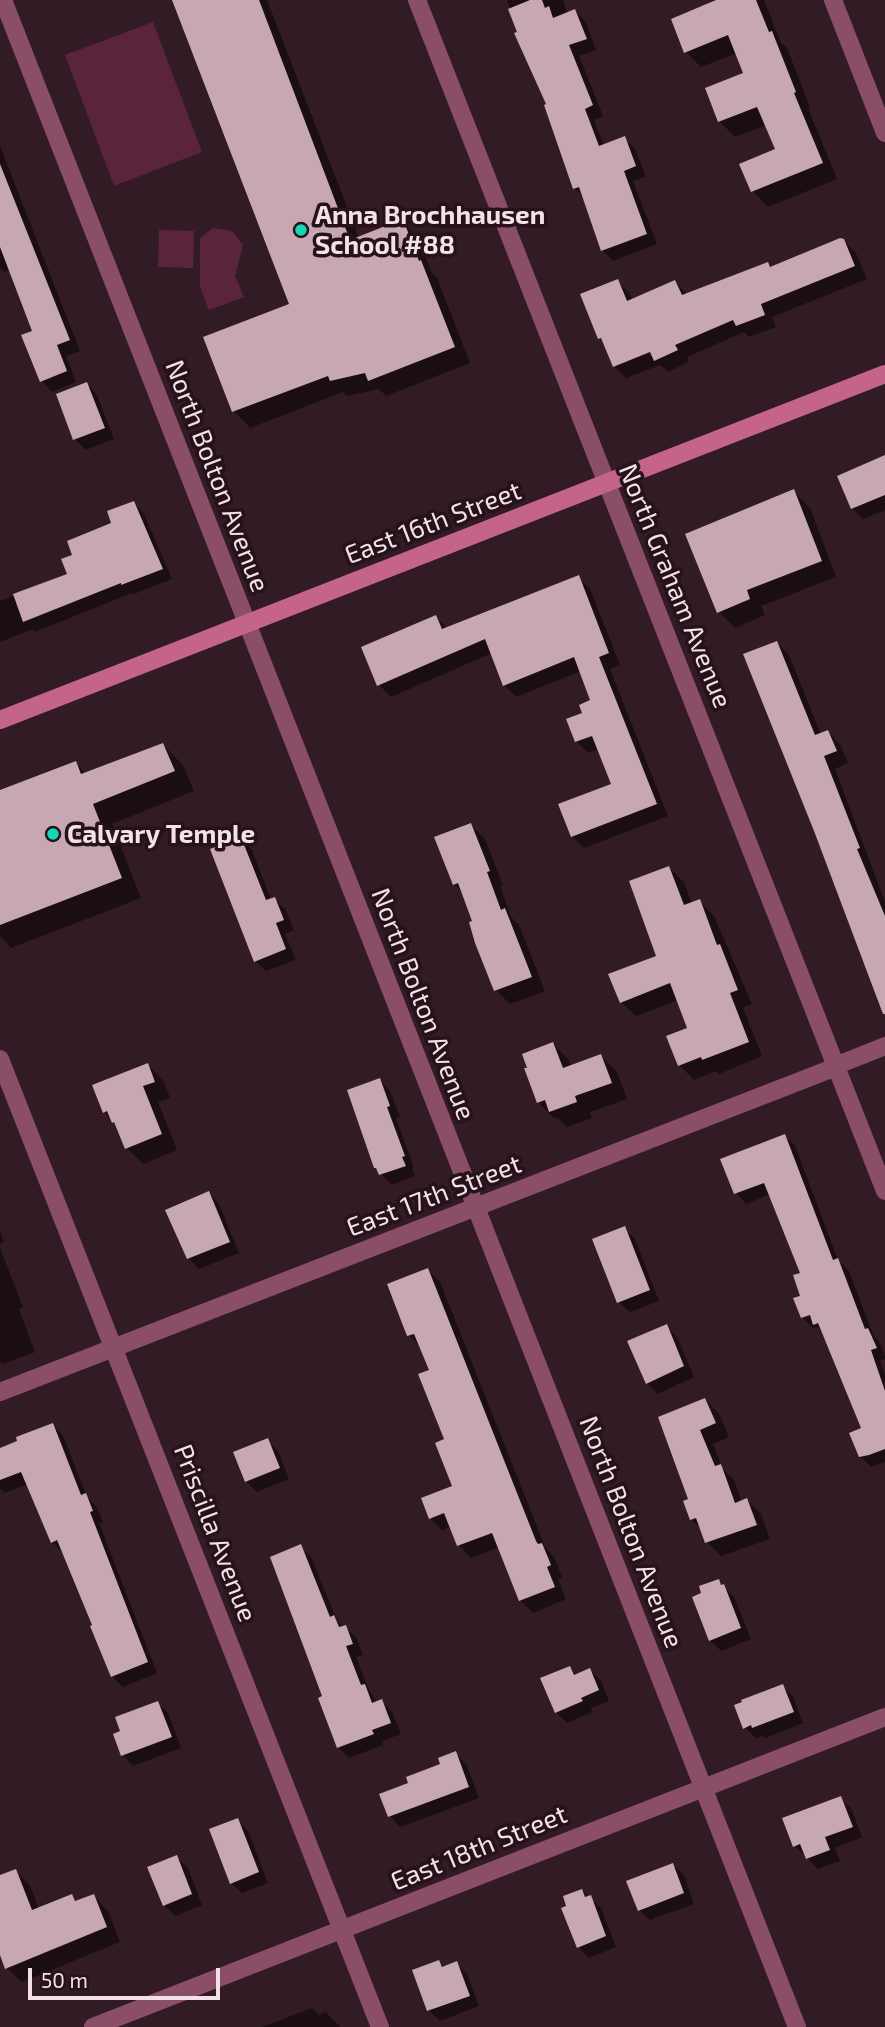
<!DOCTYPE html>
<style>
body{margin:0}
#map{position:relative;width:885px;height:2027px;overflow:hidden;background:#321b24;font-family:"Exo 2",sans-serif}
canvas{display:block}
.scale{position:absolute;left:28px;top:1968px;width:192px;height:32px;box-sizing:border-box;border:4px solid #f2e2e7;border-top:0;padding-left:9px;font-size:21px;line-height:24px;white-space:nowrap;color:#f2e2e7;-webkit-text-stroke:5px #27111a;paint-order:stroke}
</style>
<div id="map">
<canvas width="885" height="2027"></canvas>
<div class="scale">50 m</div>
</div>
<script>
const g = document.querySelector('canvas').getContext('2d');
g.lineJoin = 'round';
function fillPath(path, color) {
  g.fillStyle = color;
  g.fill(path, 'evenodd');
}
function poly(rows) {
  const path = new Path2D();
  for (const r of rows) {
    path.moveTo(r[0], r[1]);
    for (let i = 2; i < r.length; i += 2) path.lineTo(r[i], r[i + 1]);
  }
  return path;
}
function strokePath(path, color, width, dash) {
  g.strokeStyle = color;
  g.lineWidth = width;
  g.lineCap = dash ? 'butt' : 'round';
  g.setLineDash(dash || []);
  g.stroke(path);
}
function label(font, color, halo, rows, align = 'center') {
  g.font = font + ' "Exo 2",sans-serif';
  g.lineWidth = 7;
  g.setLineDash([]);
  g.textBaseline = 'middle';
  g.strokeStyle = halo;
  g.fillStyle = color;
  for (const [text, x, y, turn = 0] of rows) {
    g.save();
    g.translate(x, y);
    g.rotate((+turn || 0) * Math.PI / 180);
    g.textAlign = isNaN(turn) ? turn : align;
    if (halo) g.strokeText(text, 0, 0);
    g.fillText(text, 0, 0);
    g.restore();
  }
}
const green = poly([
 [153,22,202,152,114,186,65,55],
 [213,228,232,231,243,245,235,276,244,297,209,310,200,287,200,238],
 [159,230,194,231,193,268,158,267]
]);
const shadow = poly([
 [174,0,267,0,359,238,402,221,418,238,432,273,437,278,470,363,386,396,379,389,347,396,343,392,250,428,234,411,206,338,291,305],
 [507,0,563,0,568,14,575,11,586,22,596,50,579,56,603,116,594,120,604,146,624,139,635,149,646,177,633,181,657,244,613,261,602,250,585,198,575,189,546,106,548,105],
 [712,0,764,0,781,43,787,48,810,107,808,108,837,179,768,207,753,191,741,165,778,150,767,125,735,137,720,122,707,89,745,74,737,53,701,67,686,52,713,3],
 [0,146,80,351,66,356,76,382,52,392,42,381,35,332,11,269,4,272,0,268],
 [844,241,856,253,867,279,772,317,776,327,749,337,744,332,687,357,689,362,668,372,660,365,626,378,614,366,605,344,599,338,617,281,629,293,633,301,675,282,687,294,768,264,772,268],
 [87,384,97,395,114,439,86,450,75,439],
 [885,457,885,510,863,519,852,508],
 [794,492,810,508,836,577,761,606,765,615,735,628,719,612],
 [134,503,144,514,172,579,134,594,132,593,35,632,33,629,0,642,0,601,69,575,74,556,114,524],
 [578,577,590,589,620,665,610,669,668,816,584,848,572,836,613,785,599,749,588,753,576,741,584,714,593,701,581,671,516,697,504,685,492,653,391,697,379,685,436,617,448,629],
 [777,643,789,655,821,735,828,732,840,744,848,763,835,769,885,902,885,1001,876,992,746,655],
 [163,745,183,765,194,791,112,824,141,898,11,948,0,936,0,792,75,763,86,774],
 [471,825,485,839,503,885,500,886,511,917,519,925,545,991,510,1004,496,990,464,894,454,884],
 [241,839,252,850,271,900,274,899,285,909,294,930,285,934,296,960,266,971,255,961],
 [669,868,684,882,692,904,699,901,714,916,752,1004,743,1008,762,1056,719,1074,716,1071,694,1080,679,1065,690,1029,679,1000,636,1016,621,1002,659,957],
 [553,1044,569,1060,571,1066,601,1056,617,1072,627,1099,590,1112,592,1118,567,1127,557,1117,554,1118,538,1102,529,1069],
 [148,1065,164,1082,170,1098,158,1102,177,1150,143,1164,127,1148,118,1127,104,1112],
 [380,1080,390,1091,400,1117,396,1118,414,1167,412,1167,415,1176,392,1185,381,1174],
 [784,1136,795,1146,838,1260,849,1271,873,1335,879,1341,885,1356,885,1359,880,1361,885,1374,885,1462,871,1467,860,1456,864,1429,825,1334,817,1327,813,1328,802,1317,802,1274,771,1194,746,1204,736,1193,722,1160],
 [209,1193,219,1204,239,1253,199,1269,188,1258],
 [624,1228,635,1239,659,1301,630,1312,619,1302],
 [0,1231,4,1242,0,1244],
 [0,1248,23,1307,19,1309,35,1352,3,1364,0,1361],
 [428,1270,440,1282,545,1547,554,1557,562,1577,558,1579,566,1599,533,1613,521,1601,499,1547,471,1558,459,1545,452,1526,442,1530,430,1518,454,1487,431,1371,422,1348,409,1335],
 [666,1326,677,1337,694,1377,658,1394,647,1383],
 [705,1400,719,1414,729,1437,713,1444,723,1469,734,1480,742,1502,747,1500,761,1514,770,1539,721,1556,707,1542,702,1530,691,1519,690,1500,660,1418],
 [53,1425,63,1436,87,1497,96,1506,103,1522,99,1523,157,1673,123,1687,112,1676,64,1554,52,1542,28,1484,5,1493,0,1489,0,1450],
 [268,1441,278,1451,289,1479,257,1492,246,1481],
 [300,1546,311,1557,337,1621,356,1637,363,1655,356,1657,369,1690,377,1703,381,1701,392,1712,401,1734,382,1741,383,1745,349,1758,338,1747,325,1697],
 [718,1581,734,1597,751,1639,721,1651,710,1640,704,1594],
 [569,1668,577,1676,590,1670,601,1681,609,1701,591,1708,592,1712,567,1723,556,1712],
 [782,1686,793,1697,803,1723,765,1738,762,1736,756,1738,745,1728],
 [157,1703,168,1713,181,1748,133,1766,123,1755],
 [456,1754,466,1764,479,1798,400,1827,390,1816,410,1784,442,1765],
 [840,1798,851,1808,862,1837,835,1848,840,1861,818,1869,795,1846],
 [237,1820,248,1831,268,1883,242,1893,231,1883],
 [177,1857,188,1868,202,1905,175,1916,164,1905],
 [673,1865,684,1875,694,1904,650,1920,639,1910],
 [15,1871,30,1885,39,1909,72,1896,78,1902,93,1896,108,1911,120,1942,22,1982,7,1968,0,1949,0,1876],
 [582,1891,601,1908,616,1947,589,1958,578,1947],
 [439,1962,445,1968,456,1963,467,1974,479,2006,440,2021,429,2010,414,1971],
 [312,2008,319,2015,326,2012,340,2027,262,2027]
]);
const building = poly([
 [172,0,259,0,350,240,403,219,419,261,421,260,455,347,368,381,365,373,330,381,328,376,232,412,203,337,289,304],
 [530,0,542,0,545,8,549,6,553,18,575,9,587,39,569,45,593,105,585,109,599,146,625,136,636,166,624,171,647,234,601,251,579,187,573,189,544,105,546,104,514,33,517,32,508,9],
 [716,0,756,0,769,32,772,31,796,92,794,93,823,163,751,192,739,164,775,149,757,107,718,122,705,88,743,73,728,35,684,53,671,19],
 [0,164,70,340,57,345,67,371,40,382,21,335,32,331,0,247],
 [840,238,844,239,855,266,761,304,765,315,736,326,733,320,675,345,678,350,654,361,650,352,613,367,601,338,598,339,580,294,618,279,627,301,675,280,682,295,768,262,770,267],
 [87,382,105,428,73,440,56,394],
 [885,455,885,495,851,509,837,476],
 [794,489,822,561,747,590,750,599,717,613,685,534],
 [134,501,163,569,121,585,121,583,23,622,13,594,67,574,61,559,72,555,67,541,111,523,107,511],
 [579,575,609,653,599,657,657,804,571,837,558,804,611,784,592,736,575,742,566,719,582,713,579,705,590,700,574,657,503,686,485,639,377,686,361,647,436,615,442,629],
 [777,641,815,735,828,730,837,751,824,756,860,848,857,849,885,916,885,1014,883,1014,814,831,743,654],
 [163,743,175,771,93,804,122,878,0,925,0,790,76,761,81,774],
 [471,823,490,871,487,872,501,910,505,908,532,977,494,991,475,943,469,922,472,921,458,883,453,885,434,837],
 [241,837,266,900,275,897,284,920,276,923,286,949,254,962,210,849],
 [669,866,684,905,700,899,717,945,720,944,738,990,730,993,749,1042,702,1060,701,1057,678,1066,666,1036,687,1028,670,983,620,1003,608,974,656,956,629,881],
 [553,1042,563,1068,601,1054,612,1083,575,1096,577,1102,549,1112,545,1100,537,1103,524,1068,527,1068,522,1054],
 [148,1063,155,1082,143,1086,162,1134,125,1149,114,1122,112,1123,107,1111,103,1113,92,1085],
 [380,1078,390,1106,387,1107,405,1156,402,1157,406,1166,379,1175,376,1168,374,1168,347,1090],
 [785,1134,833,1260,838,1258,865,1329,868,1328,877,1348,871,1350,885,1391,885,1449,869,1455,859,1457,849,1433,861,1428,818,1323,813,1325,810,1315,801,1318,793,1298,800,1296,793,1275,800,1273,764,1183,734,1194,720,1159],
 [209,1191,230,1242,187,1259,165,1210],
 [625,1226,650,1290,617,1303,592,1239],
 [428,1268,536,1541,538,1544,542,1543,551,1565,547,1567,555,1587,519,1601,492,1533,457,1546,444,1513,429,1519,421,1498,452,1486,435,1443,444,1439,418,1374,429,1370,414,1334,407,1336,387,1284],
 [667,1324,684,1366,646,1384,627,1341],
 [705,1398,716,1423,700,1430,715,1466,721,1464,735,1503,747,1498,757,1525,705,1543,696,1518,690,1520,683,1501,688,1499,658,1417],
 [53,1423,81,1495,86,1493,93,1511,90,1512,148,1662,111,1677,90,1626,92,1625,57,1540,51,1543,21,1472,0,1480,0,1448,17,1441,16,1437],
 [268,1438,280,1468,245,1482,233,1452],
 [301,1544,330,1617,334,1615,339,1627,346,1625,353,1644,346,1646,361,1685,365,1684,372,1703,382,1699,391,1723,372,1730,374,1734,337,1748,318,1698,322,1696,270,1557],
 [719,1579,721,1585,724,1584,741,1628,709,1641,692,1597,701,1593,699,1586],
 [570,1666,574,1675,590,1668,599,1690,581,1698,583,1701,555,1713,540,1678],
 [783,1684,794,1712,752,1728,751,1725,743,1729,734,1705,742,1702,741,1700],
 [158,1701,172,1737,121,1756,113,1734,120,1731,115,1717],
 [456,1751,469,1787,388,1817,379,1794,408,1783,406,1777,440,1764,438,1758],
 [841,1796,853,1827,825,1837,830,1850,806,1859,800,1844,793,1847,782,1818],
 [238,1818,259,1872,230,1884,209,1829],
 [177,1855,192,1894,163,1906,147,1867],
 [673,1863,684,1893,638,1911,626,1881],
 [16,1869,32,1910,72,1894,75,1901,94,1894,107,1927,5,1969,0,1955,0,1875],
 [582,1889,585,1897,591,1895,606,1936,577,1948,561,1908,566,1906,563,1896],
 [439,1960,442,1967,457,1961,470,1996,427,2011,412,1970]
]);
const street = poly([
 [3,0,797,2027],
 [417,0,885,1191],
 [833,0,885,133],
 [0,1059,380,2027],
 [0,1392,836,1067,840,1064,885,1046],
 [93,2027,885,1717]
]);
const secondary = poly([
 [0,720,885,374]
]);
const markers = [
 [301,230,7,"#15d5b3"],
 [53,834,7,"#15d5b3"]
];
const poiNames = [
 ["Anna Brochhausen",315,215],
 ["School #88",315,245],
 ["Calvary Temple",67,834]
];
const streetNames = [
 ["North Bolton Avenue",217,476,69],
 ["East 16th Street",433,523,-21],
 ["North Graham Avenue",675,586,68],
 ["North Bolton Avenue",423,1004,69],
 ["East 17th Street",434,1196,-21],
 ["North Bolton Avenue",631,1532,69],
 ["Priscilla Avenue",215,1533,69],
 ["East 18th Street",479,1848,-22]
];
fillPath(green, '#5a253c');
fillPath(shadow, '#0007');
fillPath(building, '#c7a8b2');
strokePath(street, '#8a4e66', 18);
strokePath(secondary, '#c4648b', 18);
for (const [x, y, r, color] of markers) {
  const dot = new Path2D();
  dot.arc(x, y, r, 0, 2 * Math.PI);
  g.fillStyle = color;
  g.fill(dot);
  strokePath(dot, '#27111a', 2.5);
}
label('bold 26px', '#f2e2e7', '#27111a', poiNames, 'left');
label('26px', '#f2e2e7', '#27111a', streetNames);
</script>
